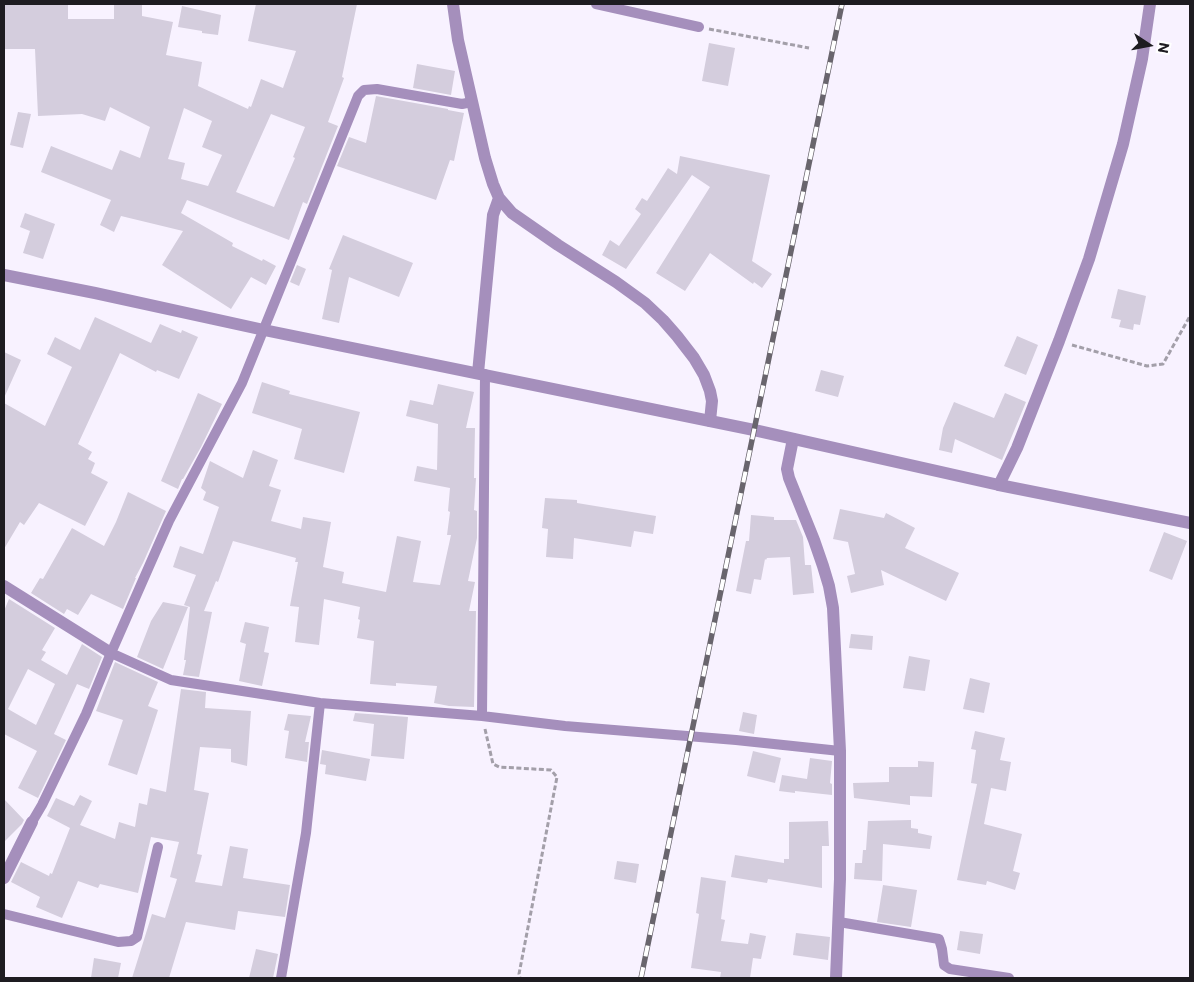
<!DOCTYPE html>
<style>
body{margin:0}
#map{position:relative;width:1194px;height:982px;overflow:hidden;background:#f8f2ff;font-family:Commissioner,sans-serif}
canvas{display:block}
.frame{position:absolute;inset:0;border:5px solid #1e1c21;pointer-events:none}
.north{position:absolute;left:1124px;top:20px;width:50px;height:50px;-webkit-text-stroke:4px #fff;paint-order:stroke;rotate:101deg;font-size:14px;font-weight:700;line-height:20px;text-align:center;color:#1e1c21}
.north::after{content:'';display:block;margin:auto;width:18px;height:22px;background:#1e1c21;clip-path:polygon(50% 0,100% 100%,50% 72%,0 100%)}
</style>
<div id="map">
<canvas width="1194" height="982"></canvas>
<div class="frame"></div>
<div class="north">N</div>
</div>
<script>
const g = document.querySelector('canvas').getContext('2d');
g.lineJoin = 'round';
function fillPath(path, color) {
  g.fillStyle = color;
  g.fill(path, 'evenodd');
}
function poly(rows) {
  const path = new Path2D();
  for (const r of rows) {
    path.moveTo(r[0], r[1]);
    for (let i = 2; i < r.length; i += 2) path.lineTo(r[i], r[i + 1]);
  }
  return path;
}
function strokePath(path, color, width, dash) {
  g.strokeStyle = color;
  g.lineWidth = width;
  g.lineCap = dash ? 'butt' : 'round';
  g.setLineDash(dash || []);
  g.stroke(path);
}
const building = poly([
 [4,4,68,4,68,19,114,19,114,4,142,4,142,16,173,22,166,55,202,62,198,86,248,109,249,106,251,107,261,79,283,88,296,51,248,41,256,4,357,4,342,77,344,78,328,122,338,126,307,204,303,202,289,240,187,200,181,213,233,243,232,246,262,261,263,259,276,266,266,285,251,277,231,309,162,265,183,231,121,216,114,232,100,225,111,200,41,172,51,146,112,170,120,150,140,158,150,127,110,107,105,121,82,114,38,116,35,49,4,49],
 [184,108,212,121,202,147,222,155,208,186,181,179,185,163,168,159],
 [271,114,305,127,293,157,295,158,274,207,236,192],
 [182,6,221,15,218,35,202,33,202,31,178,27],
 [709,43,735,48,728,86,702,81],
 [417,64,455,71,451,95,413,88],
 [376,96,448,109,448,110,464,113,454,161,450,160,436,200,337,166,349,137,366,143],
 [18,112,31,114,23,148,10,145],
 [680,156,770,175,752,261,772,274,762,288,754,282,753,284,710,253,685,291,656,273,710,187,692,175,626,269,602,255,610,240,619,246,641,214,635,209,642,198,647,201,668,168,677,174],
 [25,213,55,224,43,259,23,253,30,231,20,227],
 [343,235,413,263,399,297,349,277,339,323,322,319,332,270,329,269],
 [297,265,306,269,299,286,290,282],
 [1118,289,1146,296,1140,325,1134,324,1133,330,1119,327,1121,320,1111,318],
 [95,317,151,343,160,324,181,333,182,330,198,337,179,379,157,370,156,372,120,353,78,444,92,452,88,459,95,463,91,473,108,482,85,526,39,503,24,525,20,522,4,549,4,403,45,426,72,367,47,354,55,337,80,350],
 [1017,336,1038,345,1026,375,1004,366],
 [4,352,21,360,4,398],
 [821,370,844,376,838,397,815,391],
 [262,382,290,391,289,394,360,412,344,473,294,459,302,429,252,413],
 [438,384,474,392,466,428,475,428,474,478,476,478,474,510,477,511,477,538,468,581,475,582,469,611,476,611,474,707,449,706,434,703,437,686,396,683,396,686,370,684,374,641,357,638,360,620,358,619,360,607,324,599,319,645,295,642,299,607,290,606,298,562,295,562,296,558,233,541,218,582,216,581,204,611,212,612,199,677,183,675,186,660,184,660,190,607,184,605,196,575,173,567,180,546,203,554,219,507,203,500,206,492,201,488,210,461,243,478,253,450,278,460,269,486,281,490,271,521,301,529,303,517,331,522,323,567,344,572,342,583,386,592,397,536,421,541,413,582,440,585,451,535,447,535,450,512,448,511,450,488,414,481,417,466,437,470,438,424,406,416,410,400,433,405],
 [198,393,222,404,201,447,183,479,182,479,178,489,161,481],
 [1005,393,1026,402,1002,460,955,439,952,453,939,450,943,428,954,402,994,418],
 [128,492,166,511,143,563,135,578,136,578,123,609,91,594,78,615,67,609,64,614,31,593,40,578,43,579,72,528,104,546,116,522],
 [545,498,577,500,577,503,656,516,653,534,634,531,631,547,574,538,573,559,546,557,548,529,542,528],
 [840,509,884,518,886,513,915,528,905,548,959,573,946,601,881,570,884,585,851,593,847,576,855,574,848,542,833,539],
 [751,515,774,517,774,520,796,520,803,537,805,565,811,565,814,593,793,595,790,557,767,558,766,560,765,559,761,580,754,579,751,594,736,591,746,541,749,541],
 [1164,532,1187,541,1172,580,1149,571],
 [9,599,55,628,42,650,46,652,41,660,67,675,82,644,102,657,89,689,77,684,54,734,66,740,38,798,18,788,37,751,4,734,4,611],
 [28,669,55,684,36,725,8,709],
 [163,602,188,607,163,669,137,657,151,621],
 [245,622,269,627,264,652,269,653,262,686,239,681,246,644,240,642],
 [851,634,873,636,872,650,849,648],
 [909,656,930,660,925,691,903,688],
 [115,662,158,682,148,706,158,710,137,775,108,765,123,720,96,711],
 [970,678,990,683,984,713,963,709],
 [181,689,206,692,205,708,251,711,247,766,231,762,231,749,200,747,194,790,209,793,197,854,202,855,195,882,222,886,230,846,248,849,243,878,290,885,285,917,238,911,235,930,186,922,169,978,132,978,152,914,165,918,177,879,170,877,179,842,151,837,138,893,100,884,98,888,78,881,62,918,36,907,40,897,11,882,21,862,49,876,50,873,52,874,70,828,47,816,56,798,74,806,80,795,92,801,80,825,115,839,119,822,135,827,139,803,147,805,150,788,166,792],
 [743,712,757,715,754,734,739,731],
 [355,713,408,717,404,759,371,756,374,724,353,721],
 [288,714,311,716,305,742,309,742,307,762,285,758,289,731,284,730],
 [975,731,1005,738,1000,760,1011,762,1006,791,991,788,984,824,1022,834,1013,871,1020,873,1015,890,987,881,986,885,957,880,977,784,971,783,976,750,971,749],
 [322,750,370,759,366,781,325,774,326,765,320,764],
 [753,751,781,758,775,783,747,776],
 [810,758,832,761,830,783,832,784,832,795,795,791,795,793,779,791,782,775,807,779],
 [918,761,934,762,932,797,910,796,910,805,854,798,853,783,889,782,889,767,918,767],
 [4,799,24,820,22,824,4,842],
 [911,820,911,828,918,829,918,833,932,836,930,849,883,844,882,881,854,879,855,863,862,863,863,850,866,850,868,821],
 [828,821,829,846,822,846,822,888,768,879,767,883,731,877,735,855,784,863,784,859,789,859,789,822],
 [617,861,639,864,636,883,614,879],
 [701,877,726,881,721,919,725,920,721,941,748,944,750,933,766,936,761,959,753,958,750,978,720,978,721,972,691,968,699,914,696,913],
 [883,885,917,890,911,927,877,922],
 [960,931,983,934,980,954,957,950],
 [796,933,830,937,828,960,793,955],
 [256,949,278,954,273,978,249,978],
 [94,958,121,963,118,978,91,978]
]);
const path = poly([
 [709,29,809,48],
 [1072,345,1147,366,1163,364,1190,316],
 [485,729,493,764,499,767,551,770,557,777,519,974,520,978]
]);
const service = poly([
 [596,4,699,27],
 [111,653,171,680,320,703,482,716,565,726,736,740,840,751],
 [482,716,485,374],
 [32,822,42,805,86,714,111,653,169,521,242,383,358,96,364,90,377,89,462,104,472,102],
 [4,914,118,942,131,941,137,937,158,847],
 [839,922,939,939,942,949,944,965,950,969,1009,978],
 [281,978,306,833,320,703]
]);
const minor = poly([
 [453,4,458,40,485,158,493,184,499,198,512,213,558,245,616,282,645,303,663,320,677,336,694,358,704,375,710,391,712,401,710,421],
 [478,373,493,215,499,198],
 [793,439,787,469,789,478,814,540,823,566,829,586,833,608,840,751,840,879,836,978],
 [999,485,1017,448,1059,341,1089,259,1123,144,1142,59,1150,4],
 [4,586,111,653],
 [4,878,32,822]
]);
const tertiary = poly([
 [4,275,95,293,264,330,754,430,999,485,1190,523]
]);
const rail = poly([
 [641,978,842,4]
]);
fillPath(building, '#d4cddd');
strokePath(path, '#a39fa9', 3, [5, 2.5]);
strokePath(service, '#a58fbc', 10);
strokePath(minor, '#a58fbc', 12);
strokePath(tertiary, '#a58fbc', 12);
strokePath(rail, '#69656d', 5.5);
strokePath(rail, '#fff', 4, [11]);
</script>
